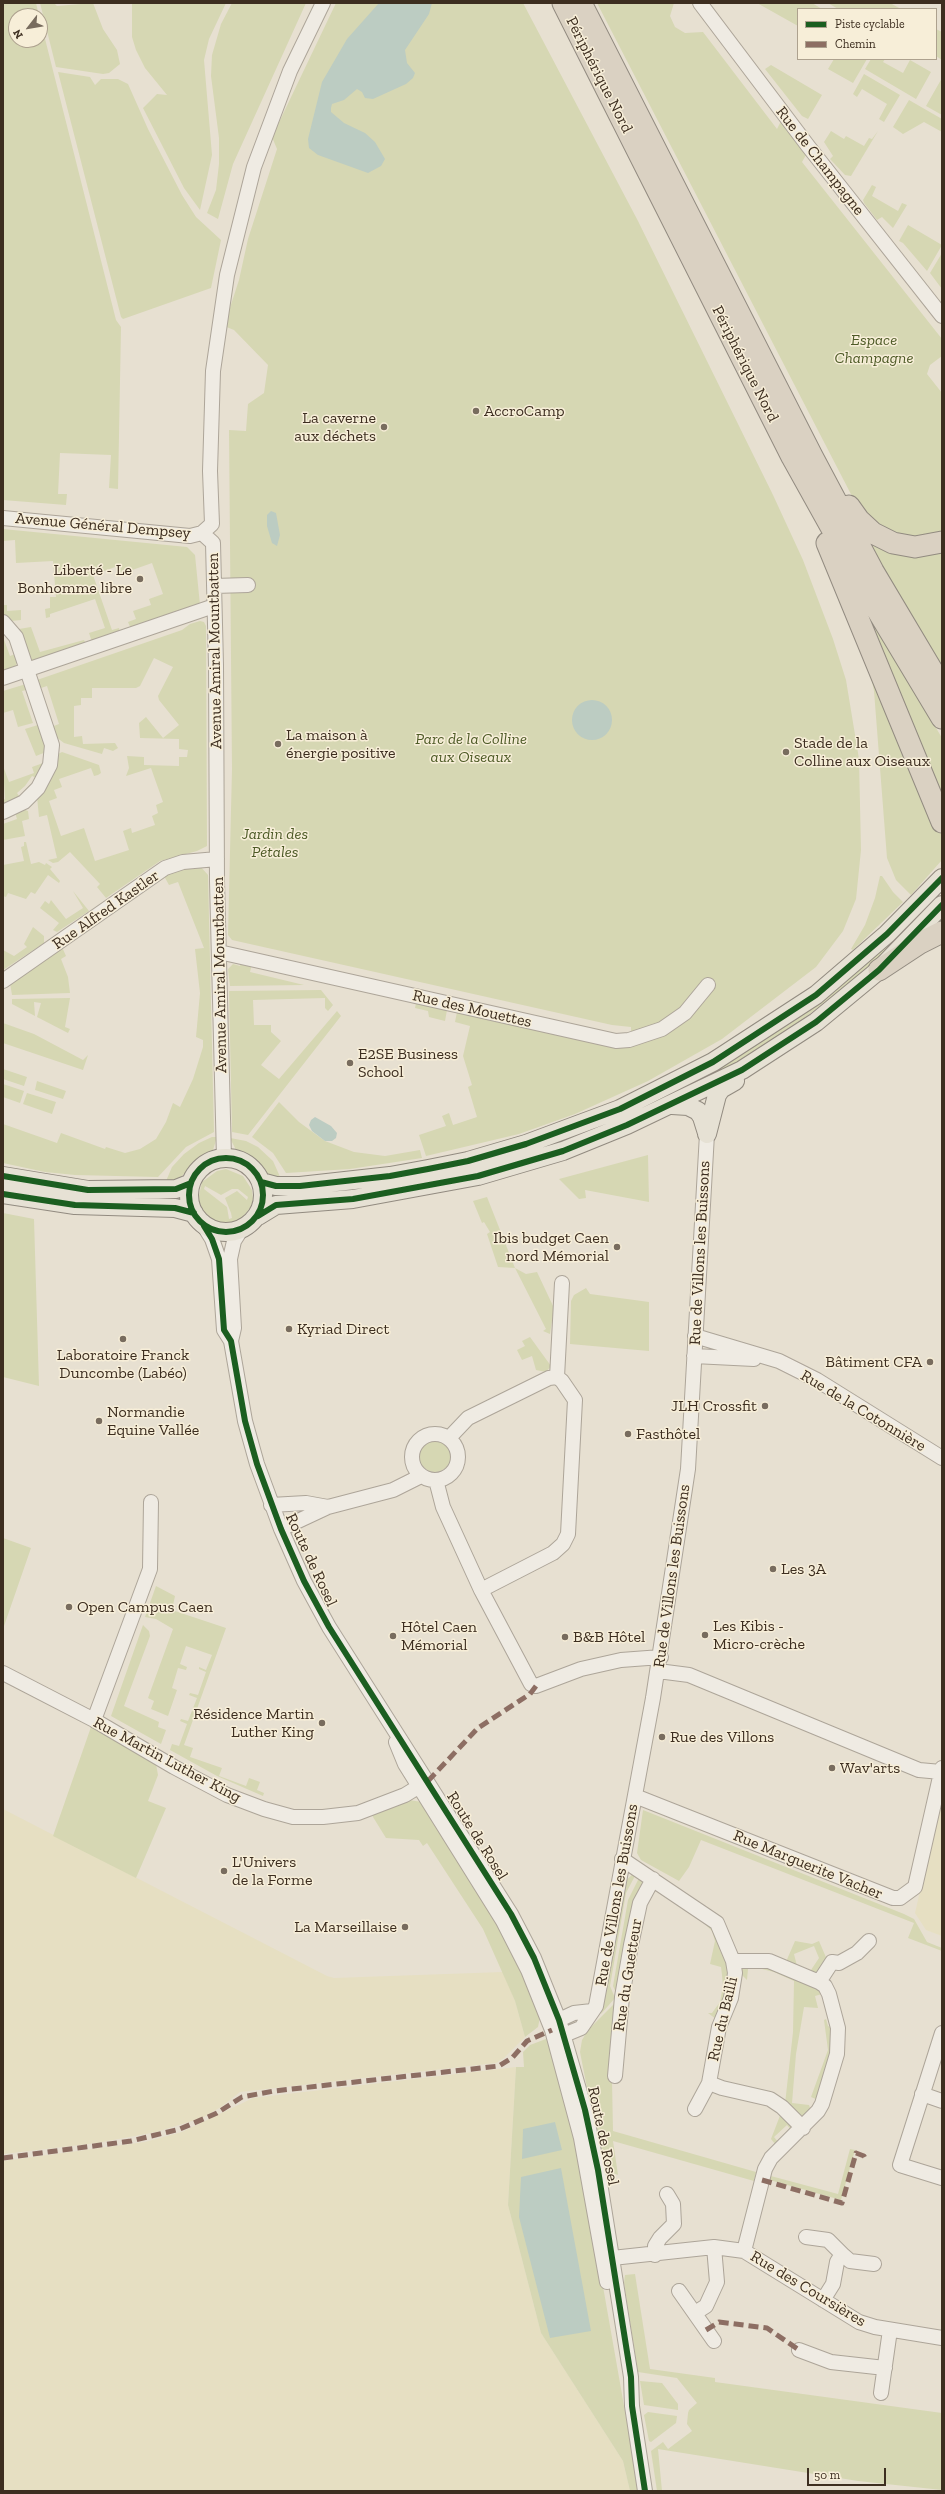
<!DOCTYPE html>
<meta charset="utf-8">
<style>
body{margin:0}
#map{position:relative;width:945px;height:2494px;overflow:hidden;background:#e7e0d1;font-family:"Zilla Slab",serif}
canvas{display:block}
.frame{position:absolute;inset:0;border:4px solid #3d2e20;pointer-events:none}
.legend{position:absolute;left:797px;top:8px;width:140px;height:52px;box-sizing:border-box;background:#f7eed8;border:1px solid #ada18e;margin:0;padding:5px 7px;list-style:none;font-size:12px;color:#3d2e20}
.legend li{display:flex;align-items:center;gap:8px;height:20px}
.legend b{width:20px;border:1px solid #ada18e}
.north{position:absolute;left:8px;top:8px;width:40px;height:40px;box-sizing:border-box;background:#f7eed8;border:1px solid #ada18e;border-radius:50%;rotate:239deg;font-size:11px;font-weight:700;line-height:16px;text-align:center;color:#3d2e20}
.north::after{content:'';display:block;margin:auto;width:14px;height:18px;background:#786c5e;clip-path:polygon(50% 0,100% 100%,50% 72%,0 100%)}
.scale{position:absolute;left:807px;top:2468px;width:79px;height:18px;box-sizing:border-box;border:2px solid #3d2e20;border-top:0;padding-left:5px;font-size:12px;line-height:14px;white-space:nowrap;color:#3d2e20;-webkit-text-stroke:3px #f7eed8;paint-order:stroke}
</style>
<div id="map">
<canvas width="945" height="2494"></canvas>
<div class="frame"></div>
<ul class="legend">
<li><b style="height:5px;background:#1b5e20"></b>Piste cyclable</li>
<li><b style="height:5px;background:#8d6e63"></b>Chemin</li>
</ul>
<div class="north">N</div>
<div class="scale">50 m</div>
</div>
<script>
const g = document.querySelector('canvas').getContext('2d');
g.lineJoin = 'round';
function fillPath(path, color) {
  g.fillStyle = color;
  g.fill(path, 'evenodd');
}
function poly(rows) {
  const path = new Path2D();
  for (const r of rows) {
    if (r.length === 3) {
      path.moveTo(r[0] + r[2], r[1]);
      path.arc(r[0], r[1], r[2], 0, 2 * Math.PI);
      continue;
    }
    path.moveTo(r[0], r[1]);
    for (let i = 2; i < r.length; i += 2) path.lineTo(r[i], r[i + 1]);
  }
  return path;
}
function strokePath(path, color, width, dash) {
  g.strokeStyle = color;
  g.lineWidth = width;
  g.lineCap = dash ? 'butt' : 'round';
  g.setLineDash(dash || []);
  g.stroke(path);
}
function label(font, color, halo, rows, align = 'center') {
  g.font = font + ' "Zilla Slab",serif';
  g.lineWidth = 3;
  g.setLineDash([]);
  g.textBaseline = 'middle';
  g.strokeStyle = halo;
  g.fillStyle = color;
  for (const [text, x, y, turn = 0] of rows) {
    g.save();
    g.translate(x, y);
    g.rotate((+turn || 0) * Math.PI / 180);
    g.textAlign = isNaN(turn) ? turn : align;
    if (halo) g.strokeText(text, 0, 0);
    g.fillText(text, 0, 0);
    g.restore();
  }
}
const farmland = poly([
 [942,1796,942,1936,926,1930,915,1913],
 [3,1809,327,1976,334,1978,503,1972,515,2001,525,2037,504,2058,496,2063,240,2092,221,2107,202,2118,156,2132,97,2143,3,2154],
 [516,2067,508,2205,541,2333,623,2461,630,2491,3,2491,3,2161,145,2142,182,2132,253,2098]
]);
const green = poly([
 [3,3,36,3,39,16,16,16,16,40,40,40,40,19,116,320,121,327,118,489,109,488,111,455,60,453,58,494,67,494,66,505,3,500],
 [40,3,54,3,57,6,93,3,103,29,117,50,120,64,109,73,103,74,56,67],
 [132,3,226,3,209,39,204,60,212,155,200,210,184,188,143,108,157,94,167,95,145,68,136,50,132,37],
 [232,3,306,3,233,164,218,219,207,213,216,190,219,164,219,138,211,76,212,55,221,24],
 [336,3,523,3,638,221,773,495,803,560,833,639,846,680,859,759,861,850,856,899,843,931,816,967,722,1039,648,1081,575,1114,519,1134,426,1156,419,1135,446,1126,442,1116,449,1113,453,1125,477,1117,468,1087,472,1085,463,1056,470,1026,455,1022,457,1012,606,1046,629,1046,654,1039,682,1024,705,1001,712,990,673,1017,631,1034,631,1027,612,1025,232,940,228,935,232,769,229,430,246,431,248,404,264,393,268,365,234,330,224,326,239,280,248,239,277,149,272,137],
 [597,3,674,3,670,16,675,27,685,33,703,32,777,129,781,121,806,155,802,162,942,339,942,356,930,365,927,374,942,393,942,533,918,539,884,529,855,502],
 [757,3,812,3,822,9,798,9,798,26],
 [828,3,890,3,901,9,838,9],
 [936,29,942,32,942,60,936,56],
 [834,59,867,59,853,83,828,69],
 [871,59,885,59,883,62,903,73,910,60,931,72,916,99,865,69],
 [771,65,822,95,808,119,802,116,765,69],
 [58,72,90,77,95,85,101,79,118,79,128,84,148,129,182,195,196,217,221,240,211,288,123,319,121,317],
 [864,74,900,95,884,122,879,119,887,104,862,89,857,97,853,94],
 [942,78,942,115,926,106],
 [909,100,942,119,942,132,924,122,903,134,893,127],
 [831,131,844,139,846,136,864,146,869,138,872,139,878,131,851,176,845,175,830,159,833,156,824,142],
 [872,185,876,187,872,196,898,211,902,203,907,205,893,228,882,217,877,220,864,203,863,200],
 [908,225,942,245,927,271,903,243,899,241],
 [942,253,942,289,930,273],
 [3,529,187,547,195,555,200,605,131,629,128,622,136,619,133,611,151,605,149,599,163,594,152,563,121,574,118,566,93,575,112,630,119,628,120,632,92,642,89,633,105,628,95,599,50,614,50,617,46,618,45,609,50,608,50,597,56,597,53,561,16,563,15,540,3,541],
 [867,539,942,550,942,669,898,596],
 [845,574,942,738,942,860,911,895,896,880,887,858,874,691,858,615],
 [3,605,7,605,7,611,21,610,21,620,11,621,3,617],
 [200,621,204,622,206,626,207,846,197,851,160,861,106,898,97,887,100,884,70,852,58,862,53,863,48,860,57,858,47,815,39,817,37,797,58,754,62,752,99,765,101,773,98,775,94,776,91,768,59,779,62,787,54,790,57,798,49,801,61,836,84,828,95,861,129,850,123,831,131,828,132,833,155,825,152,816,158,813,156,805,163,802,151,768,126,776,129,768,127,756,144,757,144,765,179,766,179,757,187,757,188,750,179,749,179,739,140,738,139,723,146,717,163,738,179,725,159,700,158,696,173,667,154,658,140,686,136,688,92,688,92,698,81,698,81,705,74,706,74,737,82,736,83,744,115,743,118,748,113,751,104,748,102,754,64,743,56,737,51,727,59,724,47,686,38,689,37,680,182,630,190,624],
 [31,627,40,652,84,640,86,644,38,660,30,660,18,631,19,629],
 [3,637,10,656,18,653,19,659,15,667,3,672],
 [26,684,30,689,22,691,33,723,18,727,13,710,3,713,3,691],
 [41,724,46,752,36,756,25,729],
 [46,762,39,779,32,776,25,786,17,793,21,799,3,808,3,800,5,799,3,766,9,782,34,773,32,767],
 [23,809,28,811,29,819,22,821,25,836,3,840,3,824,17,819,15,812],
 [24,842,26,842,31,864,39,862,45,865,46,863,52,867,50,869,60,881,59,883,48,875,35,894,31,892,26,899,8,893,6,897,3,896,3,865,24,861,21,847,24,846],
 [200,866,208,875,214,1132,186,1147,158,1177,75,1175,45,1172,3,1163,3,1124,57,1143,61,1133,105,1149,106,1147,125,1153,140,1149,156,1139,166,1122,173,1103,180,1107,193,1079,203,1047,203,1040,196,1037,200,993,195,949,204,948,178,882,169,885,164,876,174,870],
 [880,876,882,876,893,892,903,902,853,950,851,949,865,925,875,898],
 [73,891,89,911,57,932,53,930,59,923,40,908,45,901,49,904,51,900,66,919,83,908],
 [919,912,926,913,882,957,798,1023,733,1066,643,1113,640,1106,699,1077],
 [33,927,44,936,44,943,3,970,3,950,14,956,27,947,24,944],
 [62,947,66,956,61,959,68,977,70,993,12,995,10,983],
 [241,962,252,964,250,972,304,985,230,986,228,969,233,964,240,966],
 [321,990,333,1005,328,1011,325,1008,325,998,253,1000,254,1025,271,1025,271,1032,281,1041,261,1065,279,1079,337,1011,341,1016,248,1135,232,1132,229,991],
 [70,998,65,1027,70,1029,68,1033,37,1017,41,1003,34,1002,35,1016,12,1004,12,999],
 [416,1003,447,1010,445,1021,429,1017,428,1011,415,1008],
 [3,1023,34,1034,83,1060,88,1055,83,1070,3,1043],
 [3,1069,27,1077,24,1086,3,1079],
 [37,1081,66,1091,63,1099,35,1090],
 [3,1084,24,1091,20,1103,3,1097],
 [27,1093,56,1102,52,1114,23,1104],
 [279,1102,299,1122,325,1141,354,1152,385,1156,420,1150,422,1158,350,1169,286,1173,273,1153,252,1137],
 [212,1137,217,1137,213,1150,196,1161,179,1179,166,1181,172,1167,184,1154,199,1143],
 [230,1138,246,1141,258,1147,273,1161,281,1179,266,1174,254,1161,236,1150],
 [648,1155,649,1202,585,1190,586,1198,579,1199,559,1179],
 [226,1169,243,1176,252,1190,253,1199,251,1207,239,1221,223,1225,206,1217,198,1200,202,1182,217,1171],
 [205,1186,221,1195,232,1189,238,1189,248,1197,247,1200,237,1191,225,1198,231,1213,232,1218,229,1219,227,1207,204,1189],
 [487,1197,515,1268,526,1274,537,1272,554,1308,550,1334,543,1331,546,1329,515,1268,498,1267,487,1234,490,1232,484,1222,482,1223,473,1201],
 [3,1213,34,1219,39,1386,3,1377],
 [586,1288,590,1294,649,1302,649,1351,570,1344,571,1301,574,1295],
 [530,1337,551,1366,546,1372,536,1370,532,1356,522,1360,517,1350,525,1346,522,1341],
 [435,1456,16],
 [3,1538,31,1548,3,1629],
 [156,1586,175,1596,172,1610,226,1628,184,1745,193,1748,190,1757,222,1768,219,1776,246,1786,249,1778,260,1782,257,1790,264,1793,263,1796,217,1776,170,1750,172,1744,179,1746,187,1724,180,1721,181,1719,188,1721,197,1698,189,1695,190,1693,198,1695,206,1672,199,1669,199,1667,206,1670,212,1655,186,1646,180,1664,187,1667,186,1670,178,1668,172,1688,177,1690,168,1716,151,1709,154,1701,148,1698,173,1629,156,1619,145,1617],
 [143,1625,149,1631,150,1636,124,1706,159,1722,158,1727,166,1730,161,1744,111,1716],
 [91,1727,156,1764,158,1775,148,1801,166,1808,136,1878,53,1836],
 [409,1800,422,1802,512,1945,540,2017,538,2027,525,2037,515,2001,483,1929,427,1843,423,1846,419,1840,386,1838,373,1817,372,1814],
 [643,1810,904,1914,914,1919,927,1942,942,1948,942,1951,908,1938,914,1923,701,1840,689,1867,679,1881,641,1860,637,1853],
 [633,1874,636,1874,626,1893,610,1986,615,1998,601,2014,623,1883],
 [640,1876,645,1882,617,1995,613,1986,628,1900],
 [706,1919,714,1925,731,1973,724,2003,716,2019,708,2013,712,2013,720,2002,723,1986,722,1975,721,1967,710,1964,715,1941,712,1931,702,1921],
 [795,1941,812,1944,819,1941,828,1962,818,1977,812,1974,811,1970,819,1958,814,1946,794,1954,798,1970,785,1964],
 [765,1966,818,1988,822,1994,815,1996,818,2008,804,2007,796,2054,792,2103,809,2105,810,2108,805,2114,807,2117,805,2119,785,2104,793,2032,794,1981,774,1972,762,1969,748,1969,747,1980,741,1974,740,1967],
 [615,2003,612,2081,613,2131,756,2172,754,2181,613,2141,618,2175,603,2169,580,2052,582,2040,588,2030],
 [826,2019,828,2026,832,2028,834,2040,818,2100,811,2097,828,2050,824,2020],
 [546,2039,549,2041,576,2133,639,2491,630,2491,623,2461,541,2333,508,2205,516,2067,524,2067,523,2052,530,2045],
 [781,2113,793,2123,792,2131,787,2125,774,2137,779,2143,776,2145,771,2139],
 [850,2149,855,2150,841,2200,766,2179,767,2175,838,2194],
 [635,2274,650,2369,715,2378,715,2382,942,2413,942,2490,858,2481,658,2449,662,2491,657,2491,651,2451,663,2442,668,2449,692,2431,687,2424,688,2413,689,2410,697,2403,677,2378,638,2372,624,2283,625,2275],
 [640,2381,662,2383,678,2404,678,2410,644,2405],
 [648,2412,677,2416,676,2423,651,2442,649,2441,644,2415]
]);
const water = poly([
 [379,3,432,3,429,14,405,50,407,63,415,73,413,78,406,84,373,99,365,98,362,92,357,89,344,100,332,104,331,108,331,112,344,123,365,133,375,142,385,159,381,166,368,173,318,155,309,148,308,139,322,82,347,39],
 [271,511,276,513,280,535,277,546,272,543,267,526,267,515],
 [592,720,20],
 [315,1117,331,1126,337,1133,336,1138,332,1141,325,1141,312,1131,309,1125,311,1120],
 [555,2122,562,2150,522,2159,523,2129],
 [561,2168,591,2331,550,2338,519,2217,521,2177]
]);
const minor = poly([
 [700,3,808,146,942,316],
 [3,518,190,536,202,533],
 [214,586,248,585],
 [3,622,16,637,52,745,50,765,38,788,24,802,3,812],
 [3,678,214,606],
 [219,952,616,1041,629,1040,662,1029,685,1013,708,985],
 [3,981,165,868,183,862,217,859],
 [224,1158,217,881,216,665,213,543,202,533,212,524,210,471,213,371,227,275,254,167,290,71,323,3],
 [204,1226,212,1239,219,1259,224,1330,231,1341,245,1421,257,1464,281,1529,304,1581,329,1627,511,1914,534,1958,559,2020,585,2110,598,2170,631,2377,632,2406,645,2491],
 [695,1336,779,1361,817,1380,942,1458],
 [231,1341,234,1328,230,1259,234,1241,241,1230],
 [694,1356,754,1359],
 [557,1377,562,1283],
 [435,1457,23],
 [449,1438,468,1418,549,1378,557,1377,562,1381,575,1400,568,1534,563,1544,553,1553,481,1590],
 [436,1480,443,1507,481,1590,531,1684,536,1686,581,1669,621,1660,661,1657],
 [271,1505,306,1503,328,1507],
 [281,1529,328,1507,393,1490,421,1476],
 [658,1671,689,1675,919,1770,941,1772],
 [3,1673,94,1720,174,1767,227,1795,264,1809,293,1817,323,1817,358,1813,405,1795,426,1782],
 [94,1720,150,1569,151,1502],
 [396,1742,405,1764,503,1921,528,1970,552,2030,581,2138,607,2282],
 [635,1796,893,1898,900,1898,915,1887,942,1768],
 [622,1859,717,1923,733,1961,735,1973,731,1998,719,2027,709,2083,695,2109],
 [733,1961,769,1961,819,1982],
 [559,2020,574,2013,592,2011],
 [552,2030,564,2035,581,2028,596,2006,653,1698,688,1469,707,1134],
 [942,2033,900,2165,942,2178],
 [615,2076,622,1997,631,1945,640,1903,653,1879],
 [709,2083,722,2088,770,2099,782,2107,803,2128],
 [922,2094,942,2101],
 [806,2237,828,2240,842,2254],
 [744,2251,765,2169,771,2158,818,2111,822,2104,837,2054,838,2028,829,1994,825,1986,819,1982,832,1962,839,1963,857,1953,869,1941],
 [655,2255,655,2246,660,2238,674,2224,673,2204,667,2194],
 [603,2259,714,2247,744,2251,859,2322,875,2327,942,2338],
 [679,2291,714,2341],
 [823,2300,833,2284,837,2262,842,2254,850,2261,874,2264],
 [695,2313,706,2306,717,2282,714,2247],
 [799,2350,831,2362,885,2368],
 [881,2393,890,2330]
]);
const major = poly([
 [672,1105,688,1106,698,1111,702,1117,707,1133],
 [707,1134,717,1095,721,1089,735,1081],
 [226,1195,37],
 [3,1176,88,1190,176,1189,191,1183],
 [261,1182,276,1186,300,1186,390,1176,428,1169,468,1161,526,1144,620,1109,713,1062,816,995,887,934,942,878],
 [3,1194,75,1205,175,1208,194,1213],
 [258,1216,276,1205,353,1199,478,1176,563,1151,627,1125,742,1070,816,1022,879,970,942,905]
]);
const highway = poly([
 [563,3,792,457,876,608,942,718],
 [581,3,812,456,873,571,942,687],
 [849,506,859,520,873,533,893,543,915,547,942,542],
 [827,543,942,822],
 [879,970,920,943,942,932]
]);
const quiet = poly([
 [428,1781,478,1728,530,1694,536,1686],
 [3,2158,131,2141,180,2129,217,2113,242,2097,274,2091,499,2066,512,2058,527,2041,552,2030],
 [762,2180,842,2203,856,2153,864,2156,866,2160],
 [706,2330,719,2322,767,2328,799,2350]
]);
const cycleway = poly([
 [226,1195,37],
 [3,1176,88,1190,176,1189,191,1183],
 [261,1182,276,1186,300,1186,390,1176,428,1169,468,1161,526,1144,620,1109,713,1062,816,995,887,934,942,878],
 [3,1194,75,1205,175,1208,194,1213],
 [258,1216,276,1205,353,1199,478,1176,563,1151,627,1125,742,1070,816,1022,879,970,942,905],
 [204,1226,212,1239,219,1259,224,1330,231,1341,245,1421,257,1464,281,1529,304,1581,329,1627,511,1914,534,1958,559,2020,585,2110,598,2170,631,2377,632,2406,645,2491]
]);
const markers = [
 [476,411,4,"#786c5e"],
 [384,427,4,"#786c5e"],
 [140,579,4,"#786c5e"],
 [278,744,4,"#786c5e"],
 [786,752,4,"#786c5e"],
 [350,1063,4,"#786c5e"],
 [617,1247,4,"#786c5e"],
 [289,1329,4,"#786c5e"],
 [123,1339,4,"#786c5e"],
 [930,1362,4,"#786c5e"],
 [765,1406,4,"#786c5e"],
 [99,1421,4,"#786c5e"],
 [628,1434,4,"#786c5e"],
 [773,1569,4,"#786c5e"],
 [69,1607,4,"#786c5e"],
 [705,1635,4,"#786c5e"],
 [393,1636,4,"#786c5e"],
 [565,1637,4,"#786c5e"],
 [322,1723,4,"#786c5e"],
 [662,1737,4,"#786c5e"],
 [832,1768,4,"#786c5e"],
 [224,1871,4,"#786c5e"],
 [405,1927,4,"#786c5e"]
];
const streetNames = [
 ["Périphérique Nord",599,75,63],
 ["Rue de Champagne",820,161,52],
 ["Périphérique Nord",745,364,63],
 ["Avenue Général Dempsey",103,526,5],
 ["Avenue Amiral Mountbatten",215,651,-91],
 ["Rue Alfred Kastler",106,910,-35],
 ["Avenue Amiral Mountbatten",220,975,-91],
 ["Rue des Mouettes",472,1009,13],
 ["Rue de Villons les Buissons",700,1253,-87],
 ["Rue de la Cotonnière",863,1411,31],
 ["Route de Rosel",311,1560,65],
 ["Rue de Villons les Buissons",672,1576,-82],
 ["Rue Martin Luther King",167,1760,28],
 ["Route de Rosel",477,1836,58],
 ["Rue Marguerite Vacher",808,1865,22],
 ["Rue de Villons les Buissons",617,1895,-80],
 ["Rue du Guetteur",628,1975,-81],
 ["Rue du Bailli",723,2019,-77],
 ["Route de Rosel",603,2136,78],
 ["Rue des Coursières",808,2289,31]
];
const parkNames = [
 ["Espace",874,340],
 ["Champagne",874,358],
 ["Parc de la Colline",471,739],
 ["aux Oiseaux",471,757],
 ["Jardin des",275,834],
 ["Pétales",275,852]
];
const poiNames = [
 ["AccroCamp",484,411],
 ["La caverne",376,418,"right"],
 ["aux déchets",376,436,"right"],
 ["Liberté - Le",132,570,"right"],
 ["Bonhomme libre",132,588,"right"],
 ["La maison à",286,735],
 ["énergie positive",286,753],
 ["Stade de la",794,743],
 ["Colline aux Oiseaux",794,761],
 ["E2SE Business",358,1054],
 ["School",358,1072],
 ["Ibis budget Caen",609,1238,"right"],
 ["nord Mémorial",609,1256,"right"],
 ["Kyriad Direct",297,1329],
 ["Laboratoire Franck",123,1355,"center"],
 ["Duncombe (Labéo)",123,1373,"center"],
 ["Bâtiment CFA",922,1362,"right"],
 ["JLH Crossfit",757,1406,"right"],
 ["Normandie",107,1412],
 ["Equine Vallée",107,1430],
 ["Fasthôtel",636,1434],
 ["Les 3A",781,1569],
 ["Open Campus Caen",77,1607],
 ["Les Kibis -",713,1626],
 ["Micro-crèche",713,1644],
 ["Hôtel Caen",401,1627],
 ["Mémorial",401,1645],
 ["B&B Hôtel",573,1637],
 ["Résidence Martin",314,1714,"right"],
 ["Luther King",314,1732,"right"],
 ["Rue des Villons",670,1737],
 ["Wav'arts",840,1768],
 ["L'Univers",232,1862],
 ["de la Forme",232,1880],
 ["La Marseillaise",397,1927,"right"]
];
fillPath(farmland, '#e6dfc2');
fillPath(green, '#d6d7b3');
fillPath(water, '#bcccc2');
strokePath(minor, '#ada599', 16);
strokePath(major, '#928b80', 20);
strokePath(highway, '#928b80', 23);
strokePath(minor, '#efebe3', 14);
strokePath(major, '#e6e1d4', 18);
strokePath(highway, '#dad1c2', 21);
strokePath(quiet, '#8d6e63', 5, [10, 5]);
strokePath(cycleway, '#1b5e20', 6);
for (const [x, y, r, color] of markers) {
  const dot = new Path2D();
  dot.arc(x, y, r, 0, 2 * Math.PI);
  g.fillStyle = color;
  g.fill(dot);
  strokePath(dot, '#f7eed8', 1.5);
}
label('16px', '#3d2e20', '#f7eed8', streetNames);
label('italic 16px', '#4d5a26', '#f7eed8', parkNames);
label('16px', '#3d2e20', '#f7eed8', poiNames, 'left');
</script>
